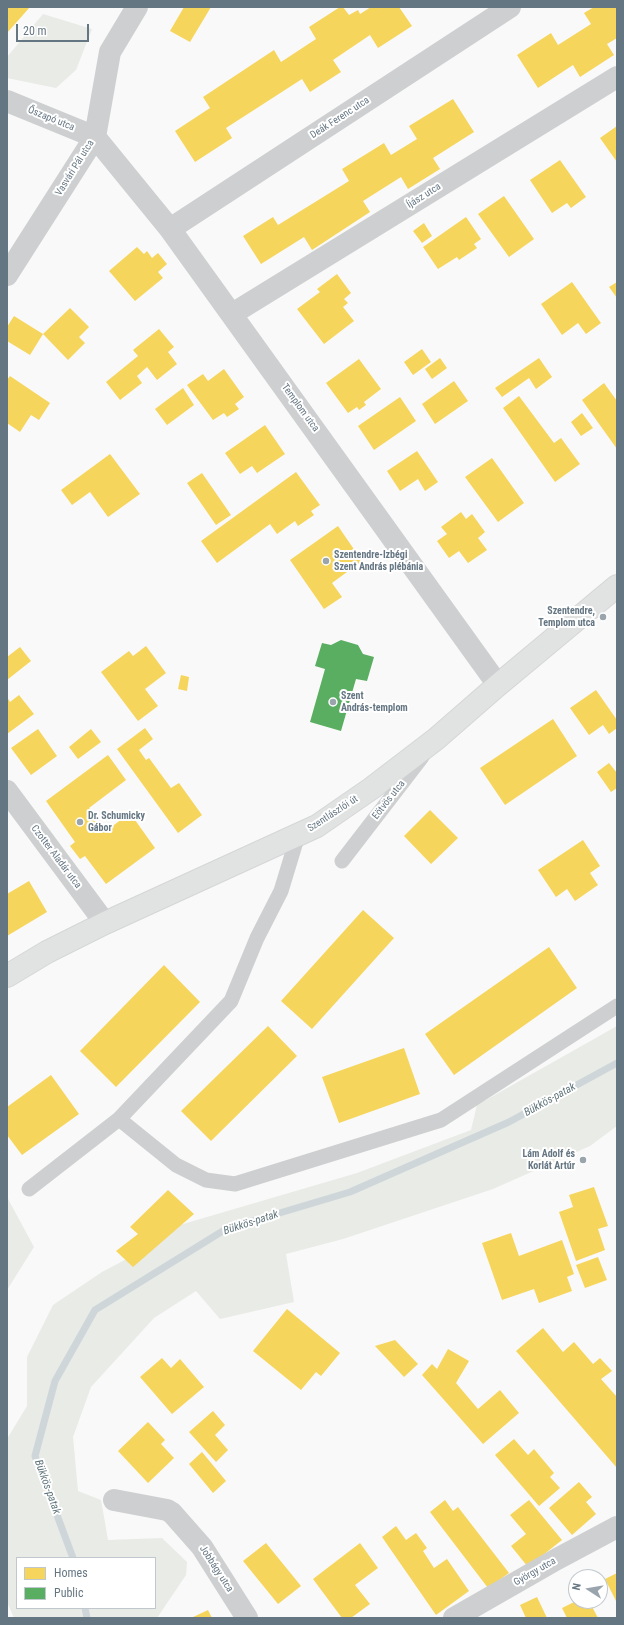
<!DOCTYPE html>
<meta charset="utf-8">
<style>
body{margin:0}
#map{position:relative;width:624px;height:1625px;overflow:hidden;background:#f9f9f9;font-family:"Roboto Condensed",sans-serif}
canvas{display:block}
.frame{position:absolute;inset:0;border:8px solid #657683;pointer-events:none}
.legend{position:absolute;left:16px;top:1557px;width:140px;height:52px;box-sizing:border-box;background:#fff;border:1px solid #c1c8cd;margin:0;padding:5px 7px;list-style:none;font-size:12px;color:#657683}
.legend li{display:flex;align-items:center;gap:8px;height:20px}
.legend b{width:20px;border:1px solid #c1c8cd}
.north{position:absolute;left:568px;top:1569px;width:40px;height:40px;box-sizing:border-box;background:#fff;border:1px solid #c1c8cd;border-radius:50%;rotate:282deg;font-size:11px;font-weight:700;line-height:16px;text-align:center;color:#657683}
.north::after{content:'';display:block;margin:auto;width:14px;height:18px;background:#99a4ac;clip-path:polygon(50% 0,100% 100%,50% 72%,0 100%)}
.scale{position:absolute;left:16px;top:24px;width:73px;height:18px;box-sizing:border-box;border:2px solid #657683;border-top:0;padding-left:5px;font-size:12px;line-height:14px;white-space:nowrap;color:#657683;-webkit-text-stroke:3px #fff;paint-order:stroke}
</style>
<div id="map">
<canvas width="624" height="1625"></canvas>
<div class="frame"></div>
<ul class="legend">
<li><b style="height:11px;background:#f6d55c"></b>Homes</li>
<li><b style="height:11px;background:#5aae61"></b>Public</li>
</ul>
<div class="north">N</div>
<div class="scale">20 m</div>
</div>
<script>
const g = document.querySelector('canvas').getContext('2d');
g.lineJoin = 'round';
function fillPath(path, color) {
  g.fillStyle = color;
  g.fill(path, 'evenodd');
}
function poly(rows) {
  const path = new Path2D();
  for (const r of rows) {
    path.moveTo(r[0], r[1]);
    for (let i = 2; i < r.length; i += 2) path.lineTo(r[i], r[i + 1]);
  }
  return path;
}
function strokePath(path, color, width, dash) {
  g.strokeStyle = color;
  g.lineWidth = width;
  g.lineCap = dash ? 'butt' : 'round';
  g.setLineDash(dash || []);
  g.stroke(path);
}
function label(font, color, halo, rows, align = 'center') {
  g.font = font + ' "Roboto Condensed",sans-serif';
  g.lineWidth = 4;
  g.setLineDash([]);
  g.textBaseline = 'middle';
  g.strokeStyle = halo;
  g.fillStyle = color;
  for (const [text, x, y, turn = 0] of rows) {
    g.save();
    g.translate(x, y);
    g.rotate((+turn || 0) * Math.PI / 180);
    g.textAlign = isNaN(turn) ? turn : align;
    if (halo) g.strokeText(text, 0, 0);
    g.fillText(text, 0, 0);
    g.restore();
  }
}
const green = poly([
 [43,14,92,29,76,70,56,88,7,78,7,57],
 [617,1026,617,1126,590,1146,493,1189,343,1239,286,1254,294,1302,220,1319,196,1291,154,1318,91,1387,73,1437,78,1491,101,1500,108,1540,162,1538,187,1562,186,1575,157,1618,14,1618,7,1602,7,1439,27,1406,27,1357,53,1305,102,1272,138,1253,173,1227,357,1173,471,1130,477,1105],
 [17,1558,155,1558,155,1608,17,1608],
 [7,1197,34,1247,7,1290]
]);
const homes = poly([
 [7,7,30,7,7,33],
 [184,7,211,7,190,42,170,31],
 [340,7,343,7,349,15,358,10,360,14,371,7,399,7,412,26,378,48,370,35,333,60,341,72,310,92,302,79,226,128,232,138,195,162,175,131,210,108,203,97,274,50,281,62,316,39,309,27],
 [594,7,617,7,617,38,607,44,614,55,580,77,573,65,538,88,517,55,551,33,558,45,591,24,584,13],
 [453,99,474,132,433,158,440,169,408,189,401,177,363,201,370,212,312,250,304,237,261,264,243,236,273,217,278,225,349,181,342,169,384,143,391,155,417,139,409,126],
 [617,126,617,162,600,138],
 [560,160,586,197,571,208,567,203,552,213,530,180],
 [504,196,534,239,509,257,478,214],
 [466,217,481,239,474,244,477,248,459,260,457,257,438,269,423,247],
 [424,223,432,236,422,243,413,231],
 [137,247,144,254,147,251,152,258,158,253,167,264,158,272,163,278,135,301,109,271],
 [337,274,351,293,344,299,348,303,343,307,354,321,324,344,297,309,320,292,317,289],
 [572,282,601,323,586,334,578,323,562,335,541,304],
 [617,282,617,298,609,287],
 [70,308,89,327,79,337,85,343,68,360,43,334],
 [14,316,43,334,30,355,7,341,7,327],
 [159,329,174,347,168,352,177,364,157,380,147,367,137,376,142,383,120,400,106,382,138,356,133,350],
 [422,349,431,362,413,375,404,362],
 [440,358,447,368,432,379,425,369],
 [539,358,552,377,536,389,529,378,502,397,495,388],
 [359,359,381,389,364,402,366,405,359,410,357,407,348,413,326,383],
 [224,369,244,397,235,404,239,409,227,417,224,413,213,420,187,385,203,374,208,381],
 [10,376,50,403,39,420,31,415,20,432,7,423,7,380],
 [454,381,468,401,435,424,422,404],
 [604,383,617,401,617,449,582,400],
 [183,388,194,405,167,425,155,409],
 [519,396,554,443,561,438,580,464,555,482,503,408],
 [400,397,416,421,374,450,358,426],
 [582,413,593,428,581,436,571,422],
 [265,425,285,454,257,473,252,466,240,474,225,453],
 [417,451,438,482,425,491,418,479,400,491,387,471],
 [110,454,140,494,108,517,90,492,72,505,61,490],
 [492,458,524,503,498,522,465,477],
 [296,472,320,505,311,511,314,515,298,526,295,521,277,534,270,524,217,563,201,541],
 [202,473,231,515,216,525,187,483],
 [461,512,466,519,472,514,485,532,478,538,487,550,468,563,459,551,449,558,437,541,447,534,441,527],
 [338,526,362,561,332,583,342,597,324,609,290,560],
 [146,646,166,673,145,689,158,706,138,721,101,672,129,651,133,656],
 [20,647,31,661,7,680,7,657],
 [181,675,189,677,187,691,178,689],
 [596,690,617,720,617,728,609,734,603,725,589,735,570,708],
 [19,695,34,714,7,734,7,697,10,702],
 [553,719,577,756,505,805,480,768],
 [145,728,153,739,139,750,146,760,149,758,171,788,179,783,202,815,178,833,117,749],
 [38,729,57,756,31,775,11,748],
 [91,729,101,742,78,759,69,747],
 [108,755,126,780,89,808,106,831,130,813,155,848,106,884,85,856,80,859,70,846,75,842,46,801],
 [609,763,617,773,617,788,611,792,597,772],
 [430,810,458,838,431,864,404,836],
 [583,840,600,866,590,873,598,885,575,901,567,889,556,897,538,870],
 [29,881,47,912,7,936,7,894],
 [363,910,394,938,312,1029,281,1001],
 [549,947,577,988,454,1075,425,1034],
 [164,965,200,1002,116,1087,80,1051],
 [268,1026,297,1056,211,1141,181,1111],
 [404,1048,420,1094,339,1123,322,1077],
 [51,1075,79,1114,22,1155,7,1135,7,1107],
 [594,1187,608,1226,598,1229,605,1250,576,1261,559,1212,573,1207,569,1195],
 [168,1190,194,1214,133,1267,116,1251,138,1234,130,1227],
 [511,1233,519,1256,562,1240,574,1274,567,1277,572,1291,539,1303,534,1289,502,1300,482,1243],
 [598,1257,607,1280,585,1288,576,1265],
 [287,1309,340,1353,321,1376,316,1372,301,1390,253,1351],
 [543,1328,563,1352,574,1342,593,1364,600,1358,612,1371,601,1379,617,1397,617,1468,516,1351],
 [395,1340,418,1364,404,1377,375,1346],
 [448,1349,469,1361,456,1383,478,1409,500,1390,519,1413,483,1444,422,1375,432,1364,437,1369],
 [162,1358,171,1368,180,1359,204,1387,172,1414,140,1377],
 [213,1411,225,1425,215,1435,228,1450,216,1462,189,1432],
 [148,1422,165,1440,161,1444,174,1458,148,1483,118,1451],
 [514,1439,528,1455,534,1449,554,1473,550,1477,560,1488,539,1506,495,1455],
 [202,1452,226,1481,213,1493,189,1464],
 [579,1482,592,1497,586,1502,596,1514,572,1535,549,1508],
 [445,1500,453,1511,458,1507,509,1573,488,1588,430,1512],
 [529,1500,562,1540,528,1567,511,1546,526,1534,510,1515],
 [396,1526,406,1540,416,1533,427,1548,423,1551,434,1568,447,1559,469,1591,436,1615,382,1537],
 [266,1543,301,1586,278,1604,243,1561],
 [360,1543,378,1568,355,1585,370,1604,351,1618,342,1618,313,1579],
 [617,1573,617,1603,605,1579],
 [537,1597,547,1618,526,1618,520,1605],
 [576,1601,589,1601,598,1618,567,1618,562,1608],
 [208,1610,212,1618,191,1618]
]);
const public = poly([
 [341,640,358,645,363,654,374,657,367,681,356,679,341,731,310,722,325,669,315,666,322,643,331,645]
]);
const stream = poly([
 [73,1558,35,1456,55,1381,95,1310,226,1229,350,1192,509,1122,617,1063],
 [85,1608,87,1618]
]);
const service = poly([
 [342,861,422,757],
 [119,1119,176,1165,206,1180,235,1184,441,1120,617,1006],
 [29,1189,119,1119,231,1001,257,938,281,891,298,835]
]);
const minor = poly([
 [7,101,95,137,170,229,498,685],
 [170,229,510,7],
 [7,275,95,137,110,52,137,7],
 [232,314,617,77],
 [7,791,105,923],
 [114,1500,167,1510,172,1513,202,1547,247,1618],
 [454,1618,557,1559,617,1527]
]);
const secondary = poly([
 [7,976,47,952,105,923,317,826,372,788,436,739,498,685,617,586]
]);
const markers = [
 [326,561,4,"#99a4ac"],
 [603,617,4,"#99a4ac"],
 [333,702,4,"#99a4ac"],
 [80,822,4,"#99a4ac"],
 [583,1160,4,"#99a4ac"]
];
const streetNames = [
 ["Deák Ferenc utca",340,118,-33],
 ["Őszapó utca",51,119,22],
 ["Vasvári Pál utca",75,168,-58],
 ["Íjász utca",424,196,-32],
 ["Templom utca",300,408,54],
 ["Eötvös utca",389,800,-52],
 ["Szentlászlói út",333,814,-33],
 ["Czotter Aladár utca",56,857,53],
 ["Jobbágy utca",216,1569,57],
 ["György utca",535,1572,-30]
];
const poiNames = [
 ["Szentendre-Izbégi",334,555],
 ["Szent András plébánia",334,567],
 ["Szentendre,",595,611,"right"],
 ["Templom utca",595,623,"right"],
 ["Szent",341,696],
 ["András-templom",341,708],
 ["Dr. Schumicky",88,816],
 ["Gábor",88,828],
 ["Lám Adolf és",575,1154,"right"],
 ["Korlát Artúr",575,1166,"right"]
];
const waterNames = [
 ["Bükkös-patak",550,1100,-29],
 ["Bükkös-patak",251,1223,-18],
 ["Bükkös-patak",47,1487,70]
];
fillPath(green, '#e8ebe6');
fillPath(homes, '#f6d55c');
fillPath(public, '#5aae61');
strokePath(stream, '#ced6d9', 7);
strokePath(secondary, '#d5d6d7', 24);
strokePath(service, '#cecfd0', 15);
strokePath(minor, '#cecfd0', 22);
strokePath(secondary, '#e1e2e2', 22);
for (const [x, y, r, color] of markers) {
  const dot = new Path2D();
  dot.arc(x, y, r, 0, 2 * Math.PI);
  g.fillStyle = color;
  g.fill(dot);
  strokePath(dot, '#fff', 1.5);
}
label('10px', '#657683', '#fff', streetNames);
label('bold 10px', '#657683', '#fff', poiNames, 'left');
label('italic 11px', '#60757c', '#fff', waterNames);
</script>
